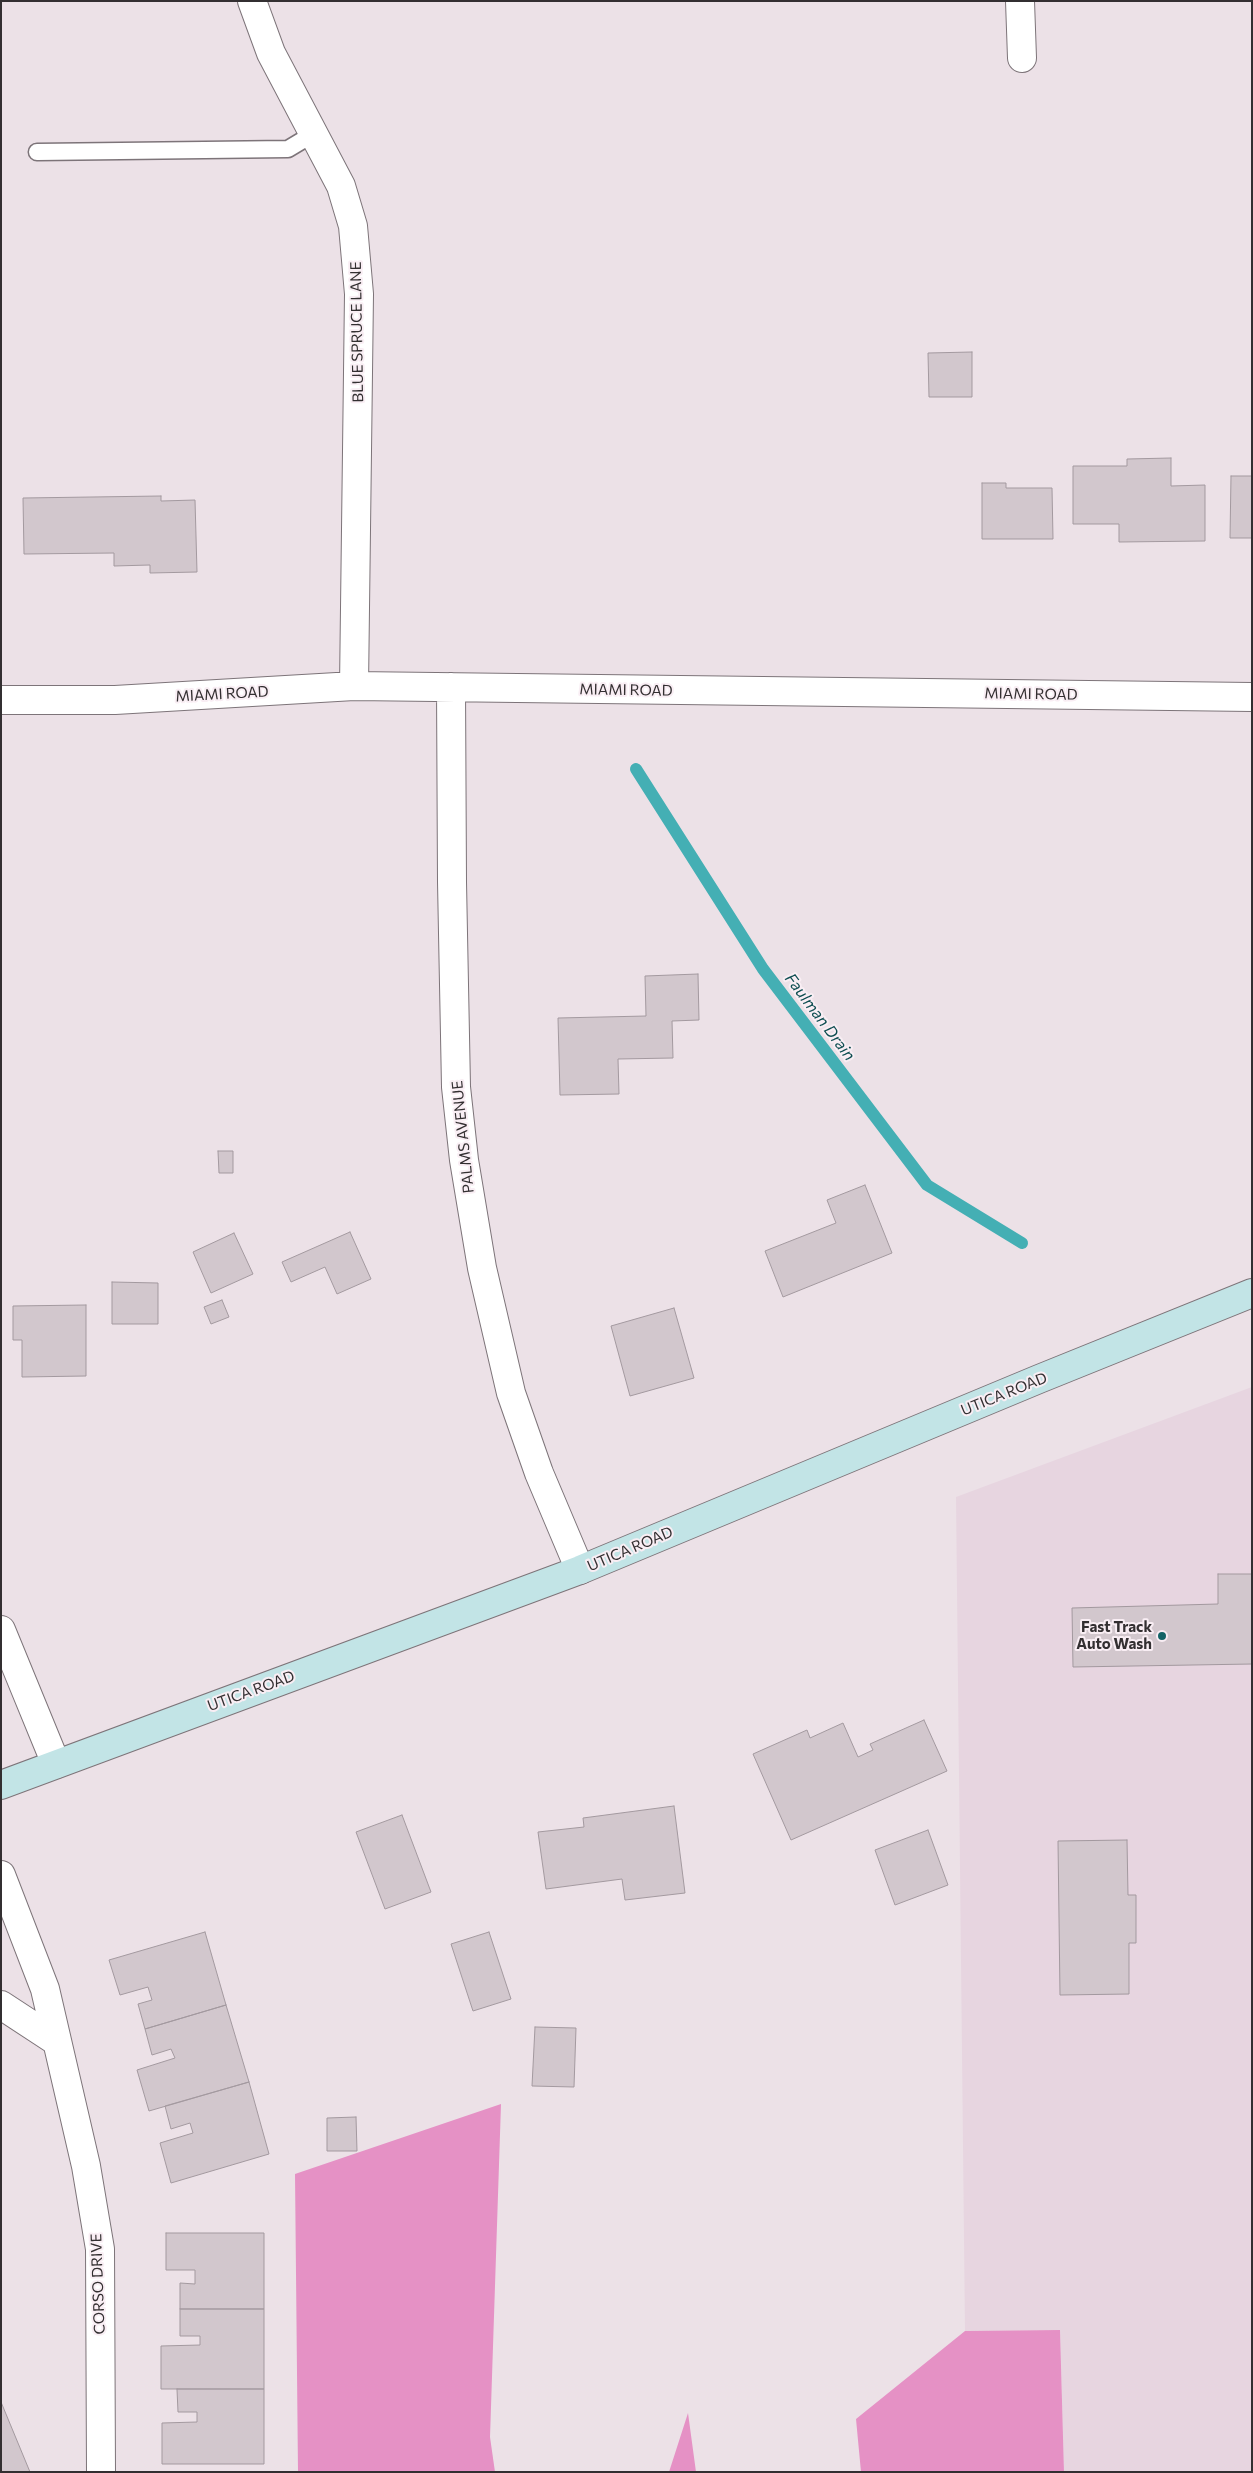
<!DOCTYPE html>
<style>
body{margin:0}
#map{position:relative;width:1253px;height:2473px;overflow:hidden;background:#ece1e7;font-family:Commissioner,sans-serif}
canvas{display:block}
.frame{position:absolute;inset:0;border:2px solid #332f31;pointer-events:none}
</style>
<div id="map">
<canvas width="1253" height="2473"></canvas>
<div class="frame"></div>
</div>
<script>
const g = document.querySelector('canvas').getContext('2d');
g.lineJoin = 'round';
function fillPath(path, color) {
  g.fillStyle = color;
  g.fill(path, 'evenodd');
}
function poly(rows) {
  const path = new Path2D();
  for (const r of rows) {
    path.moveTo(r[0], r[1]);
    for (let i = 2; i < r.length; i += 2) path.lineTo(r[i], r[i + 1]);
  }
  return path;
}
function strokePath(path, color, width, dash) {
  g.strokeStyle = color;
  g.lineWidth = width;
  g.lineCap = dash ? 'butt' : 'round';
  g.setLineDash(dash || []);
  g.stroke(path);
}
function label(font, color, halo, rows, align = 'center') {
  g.font = font + ' Commissioner,sans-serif';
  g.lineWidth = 4;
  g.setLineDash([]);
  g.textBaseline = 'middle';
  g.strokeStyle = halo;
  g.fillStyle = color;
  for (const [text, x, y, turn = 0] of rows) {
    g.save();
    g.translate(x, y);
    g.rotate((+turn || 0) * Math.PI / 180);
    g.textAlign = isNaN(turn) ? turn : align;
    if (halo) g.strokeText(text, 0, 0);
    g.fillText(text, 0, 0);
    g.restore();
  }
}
const built = poly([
 [1252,1387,1252,2472,1064,2472,1060,2330,965,2331,956,1497]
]);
const forest = poly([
 [501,2104,490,2437,495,2472,298,2472,295,2174],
 [1060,2330,1064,2472,861,2472,856,2419,965,2331],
 [688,2413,696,2472,669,2472]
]);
const stream = poly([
 [636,769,763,969,927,1185,1022,1243]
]);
const building = poly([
 [972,352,972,397,929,397,928,353,972,352],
 [1171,458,1171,486,1205,485,1205,541,1119,542,1119,524,1073,524,1073,466,1127,466,1127,459,1171,458],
 [1231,476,1252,476,1252,538,1230,538,1231,476],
 [982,483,1006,483,1006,488,1052,488,1053,539,982,539,982,483],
 [161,496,161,501,195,500,197,572,150,573,150,565,114,566,114,553,24,554,23,498,161,496],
 [698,974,699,1020,672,1021,673,1058,618,1059,619,1094,560,1095,558,1018,646,1016,645,976,698,974],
 [218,1151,233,1151,233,1173,219,1173,218,1151],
 [865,1185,892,1253,783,1297,765,1251,836,1223,827,1200,865,1185],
 [350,1232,371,1279,337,1294,325,1267,291,1282,282,1262,350,1232],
 [234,1233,253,1274,211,1293,193,1252,234,1233],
 [112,1282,158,1283,158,1324,112,1324,112,1282],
 [222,1300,229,1317,211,1324,204,1307,222,1300],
 [86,1305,86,1376,22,1377,22,1340,13,1340,13,1306,86,1305],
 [674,1308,694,1378,630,1396,611,1326,674,1308],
 [1218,1574,1252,1574,1252,1664,1073,1667,1072,1608,1218,1604,1218,1574],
 [924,1720,947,1771,791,1840,753,1754,807,1730,810,1738,843,1723,858,1757,873,1750,870,1744,924,1720],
 [674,1806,685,1893,625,1900,622,1879,546,1889,538,1832,584,1827,583,1818,674,1806],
 [402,1815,431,1892,385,1909,356,1832,402,1815],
 [928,1830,948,1885,895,1905,875,1850,928,1830],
 [1127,1840,1128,1895,1136,1895,1136,1943,1129,1943,1129,1994,1060,1995,1058,1841,1127,1840],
 [205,1932,226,2005,145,2029,138,2004,152,2000,148,1987,120,1995,109,1960,205,1932],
 [489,1932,511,1999,473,2011,451,1944,489,1932],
 [226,2005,249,2082,149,2111,137,2070,175,2058,171,2049,152,2055,145,2029,226,2005],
 [535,2027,576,2028,574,2087,532,2086,535,2027],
 [249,2082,269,2154,171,2183,160,2143,193,2133,190,2123,171,2129,165,2106,249,2082],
 [356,2117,357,2151,327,2151,327,2118,356,2117],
 [166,2233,264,2233,264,2309,180,2309,180,2283,195,2284,195,2270,166,2270,166,2233],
 [180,2309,264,2309,264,2389,161,2389,161,2346,200,2345,200,2336,180,2336,180,2309],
 [177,2389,264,2389,264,2464,162,2464,162,2423,197,2422,197,2412,178,2412,177,2389],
 [1,2402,30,2472,1,2472,1,2402]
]);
const service = poly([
 [37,152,288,149,313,134]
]);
const minor = poly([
 [252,1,271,53,341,186,353,226,359,294,354,686],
 [1020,1,1022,58],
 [451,687,452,882,456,1087,464,1160,482,1268,511,1393,539,1473,580,1570],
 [1,700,115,700,354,686,1252,697],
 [1,1630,56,1764],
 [1,1875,45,1989,86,2166,100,2249,101,2472],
 [1,2005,56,2041]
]);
const secondary = poly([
 [1,1785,580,1570,1039,1379,1252,1293]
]);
const markers = [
 [1162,1636,5,"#146467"]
];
const streetNames = [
 ["BLUE SPRUCE LANE",357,332,-91],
 ["MIAMI ROAD",626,690,1],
 ["MIAMI ROAD",222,694,-3],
 ["MIAMI ROAD",1031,694,1],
 ["PALMS AVENUE",463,1137,-96],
 ["UTICA ROAD",1004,1394,-22],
 ["UTICA ROAD",630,1549,-23],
 ["UTICA ROAD",251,1691,-20],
 ["CORSO DRIVE",98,2284,-92]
];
const poiNames = [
 ["Fast Track",1152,1627],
 ["Auto Wash",1152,1644]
];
const waterNames = [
 ["Faulman Drain",820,1017,53]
];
fillPath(built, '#e7d5e0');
fillPath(forest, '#e591c5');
strokePath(stream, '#44afb4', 12);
fillPath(building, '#d2c7cd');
strokePath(building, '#a3999f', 1);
strokePath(service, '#7d7479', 19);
strokePath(minor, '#7d7479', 30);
strokePath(secondary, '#7d7479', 30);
strokePath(service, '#fff', 16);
strokePath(minor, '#fff', 28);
strokePath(secondary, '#c2e4e6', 28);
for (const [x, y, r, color] of markers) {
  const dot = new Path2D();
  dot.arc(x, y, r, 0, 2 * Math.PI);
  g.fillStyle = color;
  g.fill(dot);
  strokePath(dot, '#f9eef4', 2);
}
label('15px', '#332f31', '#f9eef4', streetNames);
label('bold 15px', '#332f31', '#f9eef4', poiNames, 'right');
label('italic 16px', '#0d4d50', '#f9eef4', waterNames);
</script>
